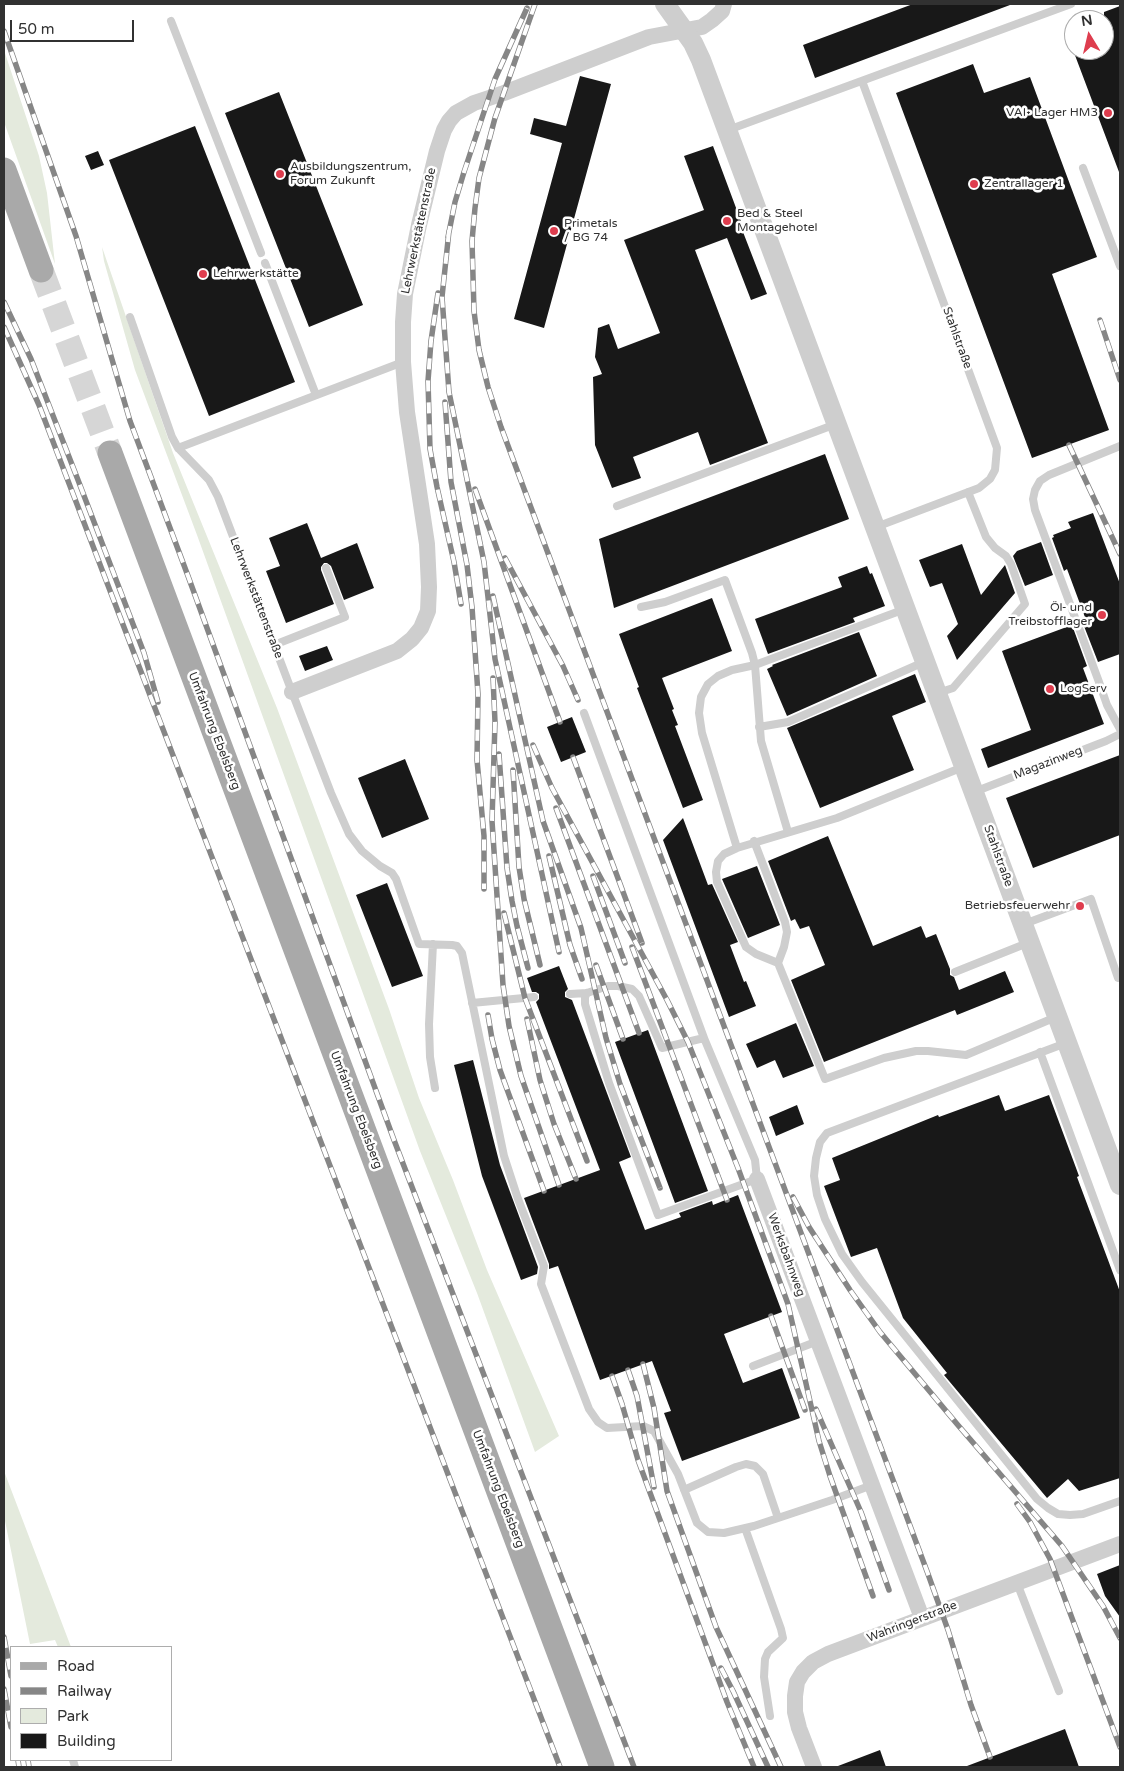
<!DOCTYPE html>
<meta charset="utf-8">
<style>
body{margin:0}
#map{position:relative;width:1124px;height:1771px;overflow:hidden;background:#fff;font-family:"Varela Round",sans-serif}
canvas{display:block}
.frame{position:absolute;inset:0;border:5px solid #313131;pointer-events:none}
.legend{position:absolute;left:10px;top:1646px;width:162px;height:115px;box-sizing:border-box;background:#fff;border:1px solid #adadad;margin:0;padding:6px 9px;list-style:none;font-size:15px;color:#313131}
.legend li{display:flex;align-items:center;gap:10px;height:25px}
.legend b{width:25px;border:1px solid #adadad}
.north{position:absolute;left:1064px;top:10px;width:50px;height:50px;box-sizing:border-box;background:#fff;border:1px solid #adadad;border-radius:50%;rotate:351deg;font-size:14px;font-weight:700;line-height:20px;text-align:center;color:#313131}
.north::after{content:'';display:block;margin:auto;width:18px;height:22px;background:#de3d4e;clip-path:polygon(50% 0,100% 100%,50% 72%,0 100%)}
.scale{position:absolute;left:10px;top:20px;width:124px;height:22px;box-sizing:border-box;border:2px solid #313131;border-top:0;padding-left:6px;font-size:15px;line-height:18px;white-space:nowrap;color:#313131;-webkit-text-stroke:4px #fff;paint-order:stroke}
</style>
<div id="map">
<canvas width="1124" height="1771"></canvas>
<div class="frame"></div>
<ul class="legend">
<li><b style="height:6px;background:#a9a9a9"></b>Road</li>
<li><b style="height:6px;background:#868686"></b>Railway</li>
<li><b style="height:14px;background:#e4eadd"></b>Park</li>
<li><b style="height:14px;background:#181818"></b>Building</li>
</ul>
<div class="north">N</div>
<div class="scale">50 m</div>
</div>
<script>
const g = document.querySelector('canvas').getContext('2d');
g.lineJoin = 'round';
function fillPath(path, color) {
  g.fillStyle = color;
  g.fill(path, 'evenodd');
}
function poly(rows) {
  const path = new Path2D();
  for (const r of rows) {
    path.moveTo(r[0], r[1]);
    for (let i = 2; i < r.length; i += 2) path.lineTo(r[i], r[i + 1]);
  }
  return path;
}
function strokePath(path, color, width, dash) {
  g.strokeStyle = color;
  g.lineWidth = width;
  g.lineCap = dash ? 'butt' : 'round';
  g.setLineDash(dash || []);
  g.stroke(path);
}
function label(font, color, halo, rows, align = 'center') {
  g.font = font + ' "Varela Round",sans-serif';
  g.lineWidth = 5;
  g.setLineDash([]);
  g.textBaseline = 'middle';
  g.strokeStyle = halo;
  g.fillStyle = color;
  for (const [text, x, y, turn = 0] of rows) {
    g.save();
    g.translate(x, y);
    g.rotate((+turn || 0) * Math.PI / 180);
    g.textAlign = isNaN(turn) ? turn : align;
    if (halo) g.strokeText(text, 0, 0);
    g.fillText(text, 0, 0);
    g.restore();
  }
}
const green = poly([
 [4,50,39,156,47,193,55,264,4,122],
 [102,247,173,453,277,708,389,1009,419,1098,453,1180,487,1270,559,1436,535,1452,477,1293,420,1151,197,535,135,370,104,261],
 [4,1471,71,1647,58,1647,55,1640,30,1644,4,1516]
]);
const building = poly([
 [913,4,1010,4,1010,5,815,78,803,45],
 [1120,6,1120,172,1119,172,1073,50,1104,50,1104,12],
 [973,64,984,93,1030,77,1097,257,1052,274,1109,430,1032,458,896,93],
 [580,76,611,84,544,328,514,319,562,143,530,134,534,118,566,126],
 [279,92,363,305,309,327,225,113],
 [195,126,295,382,209,416,109,160],
 [713,146,745,232,743,232,767,294,751,300,727,238,695,250,768,443,710,465,698,432,633,457,641,478,612,488,595,445,593,377,602,374,595,357,598,328,609,324,618,349,660,333,624,240,704,210,684,156],
 [98,151,104,165,91,170,85,156],
 [825,454,849,519,614,608,599,539],
 [1093,513,1120,584,1120,654,1098,662,1082,621,1086,620,1067,569,1064,571,1052,538,1054,537,1053,535,1071,528,1068,522],
 [307,523,321,558,357,543,374,588,344,600,331,566,327,563,324,563,321,567,321,570,334,604,286,623,266,571,280,566,269,538],
 [1041,542,1053,575,1025,586,1013,556,1017,551],
 [962,544,981,595,1005,565,1015,593,957,660,947,636,958,624,942,583,930,587,919,560],
 [867,566,870,574,872,573,885,606,853,618,855,622,768,654,755,619,842,587,838,577],
 [712,598,732,651,662,678,674,709,672,710,678,725,675,726,703,800,683,808,637,688,639,687,619,634],
 [1072,625,1087,666,1083,668,1104,724,988,768,981,749,1031,730,1002,651],
 [859,632,877,676,787,716,767,669,773,666,772,665],
 [327,646,333,660,305,671,299,656],
 [915,674,926,702,892,716,914,770,820,808,787,728],
 [572,717,586,752,561,762,547,727],
 [1120,755,1120,835,1033,868,1006,798],
 [405,759,429,819,382,838,358,778],
 [683,818,708,885,712,884,738,942,730,945,744,982,746,981,756,1006,729,1017,663,840],
 [828,836,873,946,921,926,926,938,936,934,950,969,950,975,954,977,959,990,1005,971,1014,992,957,1015,955,1010,824,1062,791,980,825,965,809,926,800,929,795,919,791,921,768,861],
 [757,866,780,925,748,938,722,879],
 [387,883,423,976,392,987,356,895],
 [559,966,568,989,565,992,565,997,572,1000,631,1157,619,1162,645,1230,681,1217,679,1213,712,1201,713,1205,738,1195,782,1312,724,1334,743,1383,782,1368,800,1418,682,1461,664,1413,671,1411,652,1361,600,1380,558,1266,549,1269,549,1264,524,1198,600,1170,536,1002,539,999,539,994,536,992,532,992,527,978],
 [796,1023,814,1066,783,1078,775,1060,757,1068,746,1044],
 [648,1030,708,1191,675,1203,615,1042],
 [473,1060,500,1165,538,1267,537,1274,521,1280,482,1176,454,1065],
 [999,1095,1005,1111,1049,1095,1079,1176,1077,1177,1120,1292,1120,1478,1079,1491,1068,1479,1047,1498,944,1375,947,1373,903,1318,877,1248,851,1257,824,1186,840,1180,832,1158,938,1115,939,1117],
 [797,1105,804,1124,776,1136,769,1117],
 [1120,1565,1120,1617,1105,1596,1097,1574],
 [1065,1729,1079,1767,967,1767,967,1766],
 [880,1750,886,1767,838,1767,838,1766]
]);
const primaryTunnel = poly([
 [41,270,110,453]
]);
const service = poly([
 [171,21,261,253],
 [862,81,997,448,995,470,990,479,979,488,876,527],
 [728,130,1071,4],
 [1083,168,1120,266],
 [265,263,316,395],
 [130,317,172,437,178,448,209,480,218,497,292,692,331,793,349,834,362,851,380,866,392,873,396,879,419,944,452,945,457,946,462,953,504,1156,518,1199,544,1266,541,1284,589,1409,598,1422,607,1428,643,1426,654,1431,678,1474,697,1523,708,1532,724,1533,754,1526,832,1500,872,1485],
 [1120,446,1049,475,1040,481,1035,490,1033,499,1035,510,1099,682,1107,705,1120,729],
 [178,448,403,362],
 [617,506,836,424],
 [641,607,665,602,725,580,752,653,755,665,761,741,788,832],
 [274,645,345,617,326,568],
 [938,693,953,688,1025,604,1011,564,1006,556,995,548,986,537,968,492],
 [584,713,704,1038],
 [759,727,788,722,924,662],
 [963,767,837,818,737,848,724,854,718,861,716,872,717,882,746,947,756,954,778,963,825,1079,884,1058,916,1051,928,1051,966,1055,1056,1017],
 [974,792,1106,741,1120,734],
 [754,841,785,922,787,932,784,947,778,963],
 [737,848,702,733,699,713,701,697,708,684,718,676,732,670,755,665,905,609],
 [1024,924,1091,899,1118,978,1120,977],
 [433,944,429,1024,430,1057,435,1088],
 [955,972,1030,942],
 [570,994,587,993,608,986,618,986,632,989,639,996,662,1048,704,1038,755,1160,757,1179,658,1215,609,1083,585,1004,585,997,587,993],
 [472,1003,534,997],
 [1066,1043,827,1133,820,1142,816,1158,814,1176,817,1195,825,1219,842,1254,862,1282,1037,1499,1048,1508,1058,1514,1070,1515,1083,1514,1120,1501],
 [1040,1052,1120,1270],
 [753,1366,818,1341],
 [684,1490,736,1467,746,1464,755,1466,763,1474,778,1518],
 [745,1528,781,1629,783,1638,768,1652,765,1659,764,1677,770,1716],
 [1017,1583,1059,1691],
 [73,1760,75,1767]
]);
const minor = poly([
 [292,692,397,651,412,639,421,628,428,611,429,587,427,544,407,412,403,362,403,322,405,294,419,225,437,151,444,130,449,121,456,113,474,103,504,93,649,37,702,27,712,20,722,11,724,4],
 [757,1179,922,1618],
 [814,1767,799,1728,795,1712,795,1696,797,1682,803,1672,813,1662,828,1654,1120,1544]
]);
const tertiary = poly([
 [665,4,693,43,701,60,1120,1185]
]);
const primary = poly([
 [4,170,41,270],
 [110,453,602,1767]
]);
const rail = poly([
 [535,4,495,118,479,178,475,208,472,241,474,311,479,350,488,387,501,427,928,1574,948,1630,971,1705,990,1757],
 [4,31,76,236,130,421,188,576,394,1140,634,1767],
 [449,231,442,297,449,392,484,562,495,659,559,952],
 [448,237,455,202,464,172,495,79,527,8],
 [438,293,431,341,428,381,430,449,437,487,454,562,461,604],
 [4,302,31,359,78,480,144,653,158,702],
 [1100,320,1120,380],
 [4,327,39,405,560,1767],
 [445,402,451,482,467,565,472,607,478,694,477,760,484,836,484,889],
 [1069,445,1120,554],
 [475,489,560,722],
 [505,558,563,666,578,700],
 [493,596,543,821,581,928,606,1038,620,1084,660,1188],
 [493,678,495,722,492,821,503,985,509,1026,521,1076,559,1185],
 [533,745,552,788,667,1000,688,1042,738,1168,788,1304,819,1441,830,1476,873,1596],
 [499,754,507,868,512,901,517,926,528,968],
 [573,757,642,943],
 [513,770,519,867,524,899,540,965],
 [556,808,639,1033],
 [549,856,570,945,582,979],
 [593,876,625,963],
 [504,913,525,998,587,1161],
 [632,947,727,1200],
 [596,965,623,1039],
 [488,1015,492,1039,500,1070,544,1191],
 [527,1019,540,1080,554,1124,576,1179],
 [793,1197,809,1227,850,1290,880,1332,957,1424,1062,1546,1103,1606,1120,1638],
 [771,1316,805,1410],
 [643,1364,654,1408,667,1491,716,1627,781,1767],
 [628,1370,637,1396,654,1487],
 [612,1376,622,1404,638,1460,727,1702,754,1767],
 [816,1409,861,1512,889,1590],
 [1017,1504,1030,1522,1050,1559,1120,1747],
 [4,1637,11,1676],
 [721,1668,733,1691,768,1767],
 [4,1689,11,1727],
 [18,1760,19,1767],
 [28,1760,29,1767]
]);
const markers = [
 [1108,113,5,"#de3d4e"],
 [280,174,5,"#de3d4e"],
 [974,184,5,"#de3d4e"],
 [727,221,5,"#de3d4e"],
 [554,231,5,"#de3d4e"],
 [203,274,5,"#de3d4e"],
 [1102,615,5,"#de3d4e"],
 [1050,689,5,"#de3d4e"],
 [1080,906,5,"#de3d4e"]
];
const poiNames = [
 ["VAI- Lager HM3",1098,113,"right"],
 ["Ausbildungszentrum,",290,167],
 ["Forum Zukunft",290,181],
 ["Zentrallager 1",984,184],
 ["Bed & Steel",737,214],
 ["Montagehotel",737,228],
 ["Primetals",564,224],
 ["/ BG 74",564,238],
 ["Lehrwerkstätte",213,274],
 ["Öl- und",1092,608,"right"],
 ["Treibstofflager",1092,622,"right"],
 ["LogServ",1060,689],
 ["Betriebsfeuerwehr",1070,906,"right"]
];
const streetNames = [
 ["Lehrwerkstättenstraße",419,231,-78],
 ["Stahlstraße",957,338,70],
 ["Lehrwerkstättenstraße",256,598,69],
 ["Umfahrung Ebelsberg",214,731,69],
 ["Magazinweg",1048,763,-21],
 ["Stahlstraße",998,856,70],
 ["Umfahrung Ebelsberg",356,1110,69],
 ["Werksbahnweg",786,1255,70],
 ["Umfahrung Ebelsberg",498,1489,69],
 ["Wahringerstraße",912,1622,-21]
];
fillPath(green, '#e4eadd');
fillPath(building, '#181818');
strokePath(primaryTunnel, '#d6d6d6', 25, [25, 12]);
strokePath(service, '#cecece', 8);
strokePath(minor, '#cecece', 16);
strokePath(tertiary, '#cecece', 20);
strokePath(primary, '#a9a9a9', 25);
strokePath(rail, '#868686', 5.5);
strokePath(rail, '#fff', 4, [11]);
for (const [x, y, r, color] of markers) {
  const dot = new Path2D();
  dot.arc(x, y, r, 0, 2 * Math.PI);
  g.fillStyle = color;
  g.fill(dot);
  strokePath(dot, '#fff', 2);
}
label('12px', '#313131', '#fff', poiNames, 'left');
label('12px', '#313131', '#fff', streetNames);
</script>
